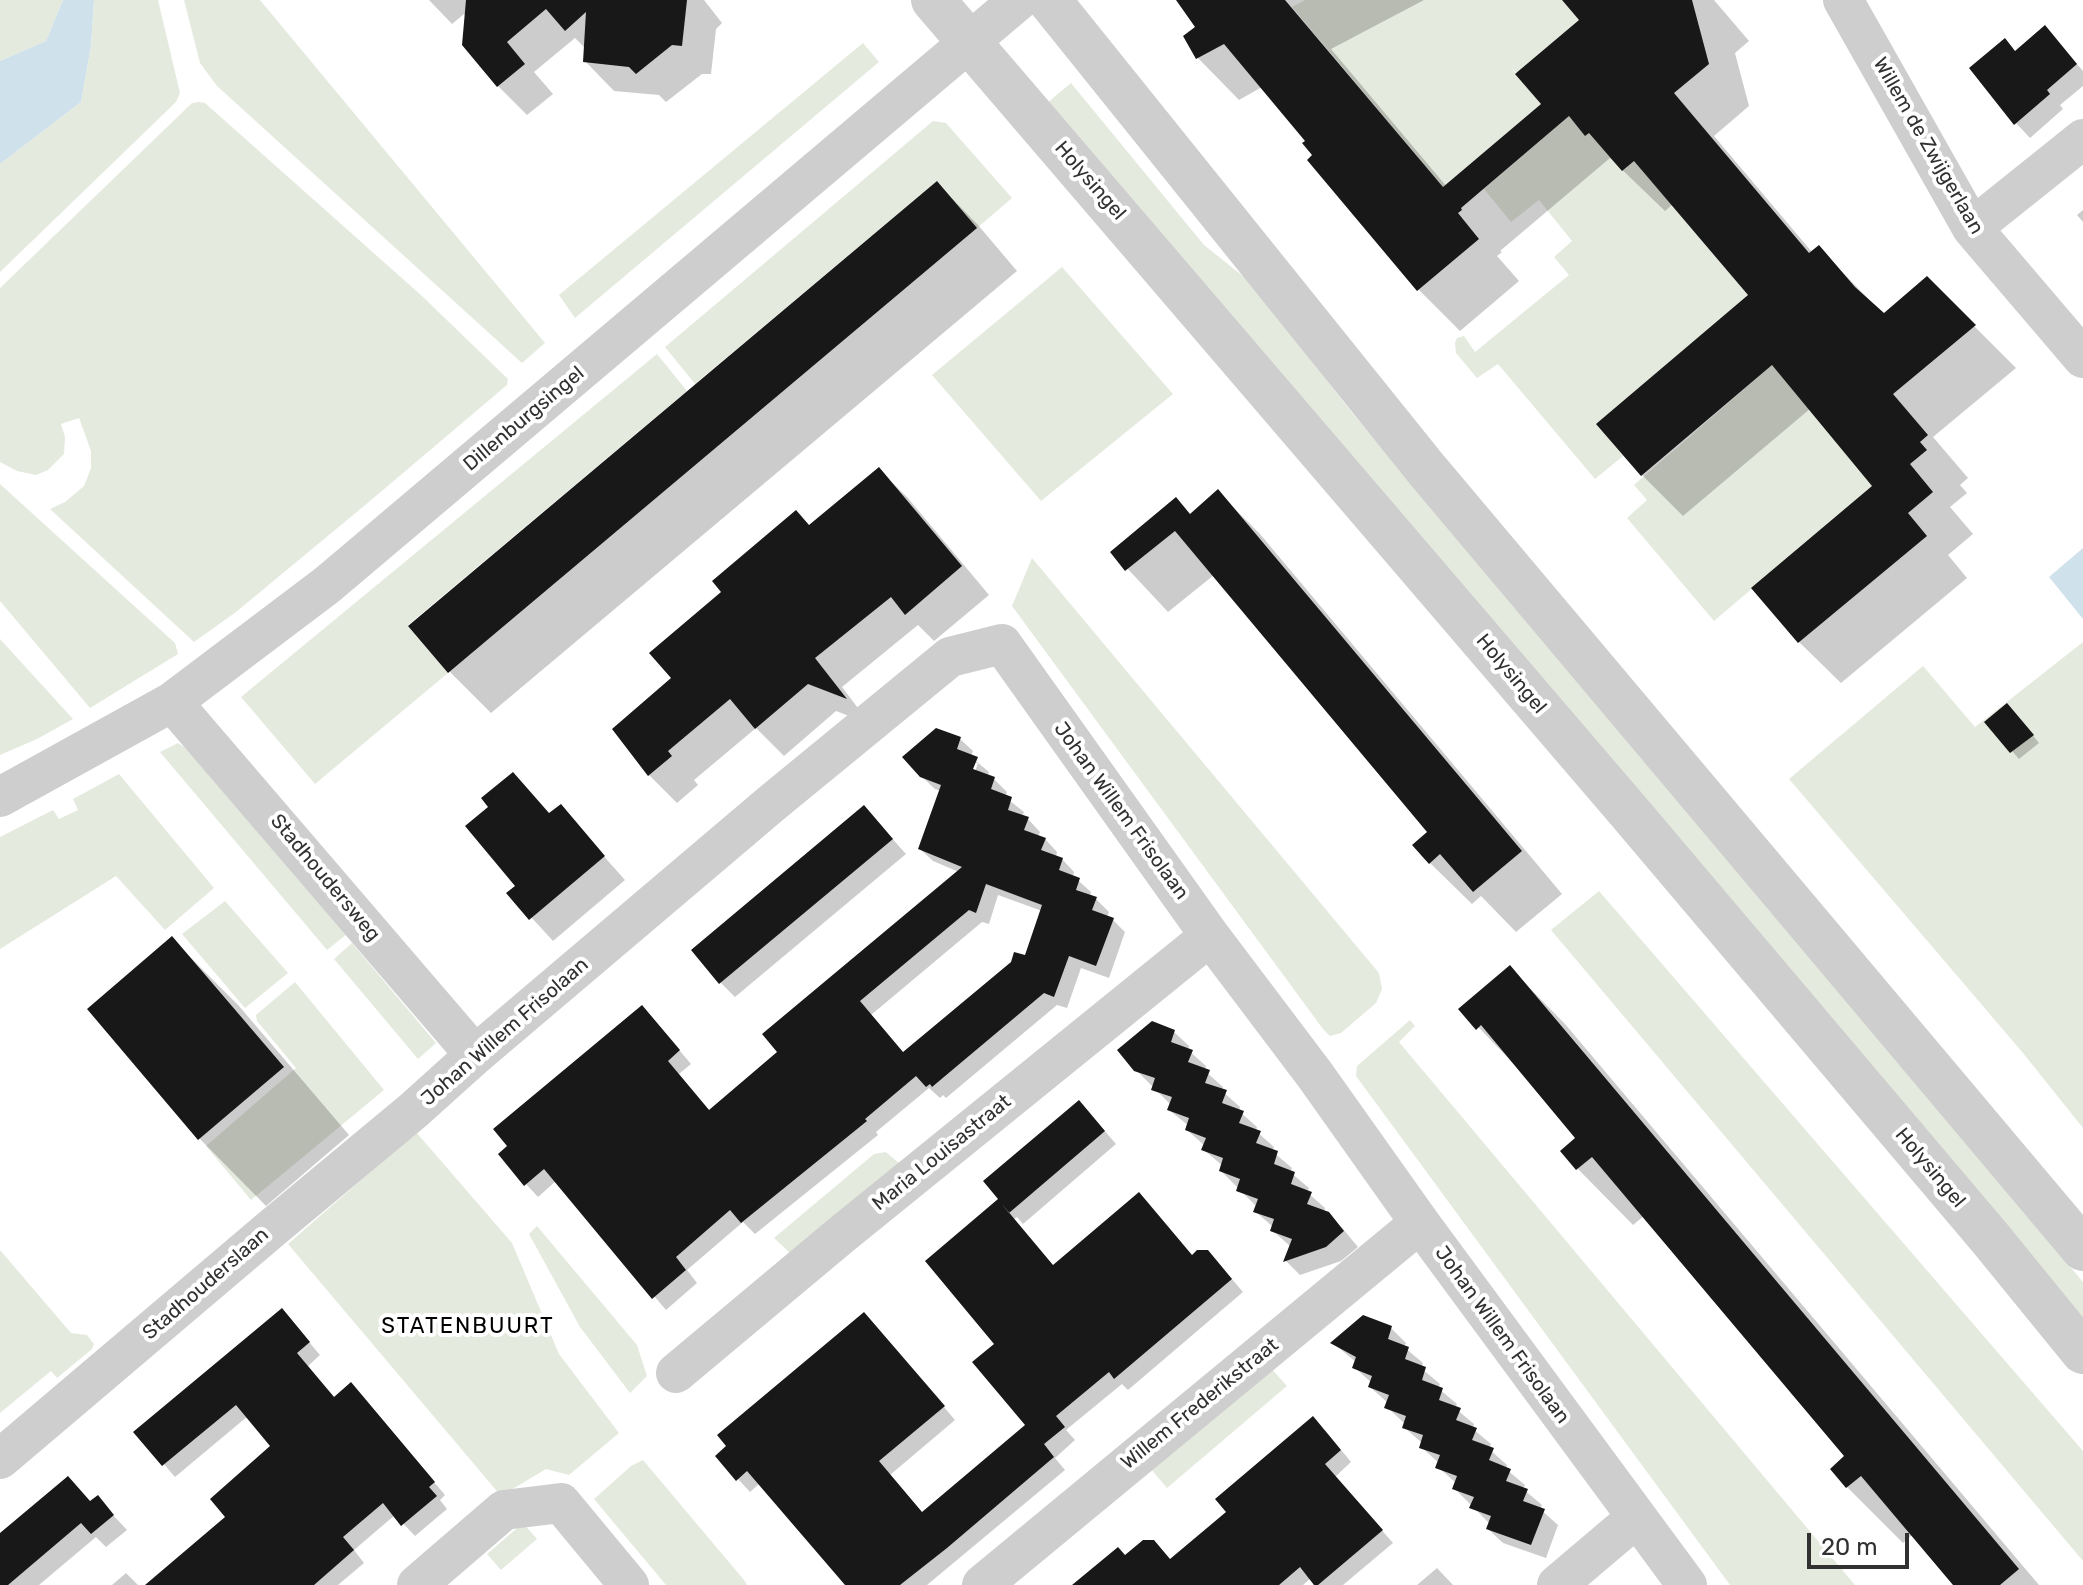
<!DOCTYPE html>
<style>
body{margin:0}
#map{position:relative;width:2083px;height:1585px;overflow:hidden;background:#fff;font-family:Rubik,sans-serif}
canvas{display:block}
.scale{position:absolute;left:1807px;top:1533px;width:102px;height:36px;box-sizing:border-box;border:4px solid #313131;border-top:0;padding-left:10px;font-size:24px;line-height:28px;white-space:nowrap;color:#313131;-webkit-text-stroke:6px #fff;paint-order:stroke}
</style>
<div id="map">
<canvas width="2083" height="1585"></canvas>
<div class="scale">20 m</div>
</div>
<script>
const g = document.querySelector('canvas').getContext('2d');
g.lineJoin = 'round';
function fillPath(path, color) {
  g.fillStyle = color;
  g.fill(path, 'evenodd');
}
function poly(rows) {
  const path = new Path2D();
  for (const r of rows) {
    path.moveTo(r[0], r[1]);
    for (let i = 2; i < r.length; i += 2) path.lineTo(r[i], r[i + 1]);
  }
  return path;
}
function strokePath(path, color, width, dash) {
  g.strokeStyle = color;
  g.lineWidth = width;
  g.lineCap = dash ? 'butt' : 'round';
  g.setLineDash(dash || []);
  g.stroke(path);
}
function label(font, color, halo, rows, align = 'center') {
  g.font = font + ' Rubik,sans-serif';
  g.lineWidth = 8;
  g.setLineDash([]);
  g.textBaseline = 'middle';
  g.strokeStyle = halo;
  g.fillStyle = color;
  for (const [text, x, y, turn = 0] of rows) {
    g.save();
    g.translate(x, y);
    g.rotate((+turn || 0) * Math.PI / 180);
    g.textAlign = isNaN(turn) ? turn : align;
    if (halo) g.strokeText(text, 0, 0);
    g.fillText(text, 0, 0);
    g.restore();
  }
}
const green = poly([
 [0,0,63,0,46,41,0,61],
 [94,0,158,0,180,93,176,102,0,272,0,164,81,102,91,46],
 [184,0,260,0,545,343,522,363,217,86,200,63],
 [1305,0,1562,0,1579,20,1517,73,1512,69,1541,104,1443,187,1292,7],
 [863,43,879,62,575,318,559,295],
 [1071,83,1204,245,1249,281,1349,409,2083,1282,2083,1321,1047,103],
 [199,102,205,103,422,296,508,379,507,385,370,501,236,612,194,642,50,509,65,502,84,486,91,468,91,451,79,418,61,424,65,437,64,454,48,470,36,475,17,471,0,462,0,288,192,103],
 [1569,116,1585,135,1589,133,1642,154,1641,169,1748,295,1597,424,1623,456,1595,479,1498,364,1477,378,1456,353,1455,343,1457,338,1464,336,1475,352,1569,275,1554,257,1572,241,1539,200,1511,222,1484,189],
 [933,121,946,123,1012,198,977,228,937,181,695,384,665,347],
 [1062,267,1173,394,1041,501,932,375],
 [657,354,687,391,408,625,448,673,315,784,241,697],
 [1772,365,1881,479,1714,621,1627,518,1647,500,1634,485],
 [0,484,175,643,178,654,90,708,0,601],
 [1032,558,1379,973,1382,989,1376,1003,1341,1033,1330,1036,1323,1029,1012,606],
 [0,639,73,719,37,739,0,755],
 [2083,642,2083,1128,2023,1053,1789,779,1923,666,1975,727],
 [178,743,194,754,347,934,327,950,160,752],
 [119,774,214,888,165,930,116,876,0,949,0,837,53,810,59,819,78,810,73,799],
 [1599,891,2083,1451,2083,1561,1551,930],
 [225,901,288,973,245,1008,182,934],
 [352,943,436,1043,418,1059,334,959],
 [295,982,384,1090,251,1200,206,1146,296,1068,257,1021,256,1015],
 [1410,1020,1415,1026,1399,1042,1855,1585,1730,1585,1356,1076,1357,1066],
 [416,1132,512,1243,559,1354,619,1433,569,1475,546,1469,501,1496,288,1244],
 [886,1152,900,1164,792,1255,774,1238,874,1154],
 [537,1226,637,1345,647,1376,630,1393,580,1327,529,1234],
 [0,1250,71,1333,87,1335,94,1344,92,1349,57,1378,51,1371,0,1413],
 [1270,1367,1287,1386,1167,1488,1150,1468],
 [643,1460,744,1580,747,1585,666,1585,594,1499,631,1466],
 [523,1523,537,1539,501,1570,487,1554]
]);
const water = poly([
 [63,0,94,0,91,46,81,102,0,164,0,61,46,41],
 [2083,548,2083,619,2049,577]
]);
const shadow = poly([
 [429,0,704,0,722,23,716,29,711,74,702,74,666,102,659,95,614,91,585,61,586,49,575,38,534,72,553,94,527,115,498,86,466,16,464,14,452,24],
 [1184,0,1424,0,1331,49,1447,187,1544,104,1582,20,1565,0,1714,0,1749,41,1735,53,1749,106,1714,136,1812,252,1819,248,1884,315,1927,279,2016,368,1933,437,1968,478,1960,485,1967,493,1950,507,1973,534,1948,555,1967,578,1841,683,1799,642,1754,588,1875,486,1811,408,1683,516,1642,475,1750,295,1673,204,1665,211,1610,158,1500,251,1502,252,1497,256,1519,281,1460,331,1418,289,1315,155,1308,141,1262,87,1239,100,1198,58,1197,27],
 [2059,43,2083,71,2083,86,2060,105,2063,109,2030,138,2016,123,2016,52],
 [937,183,978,225,1017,271,491,713,449,671],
 [2083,210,2083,222,2077,215],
 [879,470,907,497,989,595,934,641,918,625,842,687,870,724,836,711,784,756,756,728,694,780,698,785,677,803,649,775,674,678,724,592,810,527],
 [1218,492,1260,534,1562,894,1516,932,1481,896,1472,904,1430,863,1430,832,1214,575,1168,612,1112,552,1191,515],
 [2014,712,2039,743,2019,759,1987,722],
 [960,739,973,751,971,757,989,772,987,777,994,779,1007,792,1005,797,1024,812,1022,817,1028,819,1040,832,1038,837,1045,839,1057,852,1056,857,1062,859,1074,872,1073,876,1091,892,1090,897,1096,899,1109,912,1107,917,1113,920,1125,932,1109,978,1081,968,1067,1008,1057,1005,946,1098,943,1095,940,1098,929,1088,876,1132,878,1135,755,1234,743,1222,687,1270,697,1283,666,1310,556,1181,538,1197,526,1184,654,1020,691,1064,679,1074,710,1111,780,1053,959,872,933,861,920,849,941,791,935,789,921,776],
 [973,763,978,763,972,780],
 [998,895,1042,911,1026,958,904,1054,871,1015,982,922,989,924],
 [513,775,550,815,560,807,625,880,553,941,509,893,517,886,491,807],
 [864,807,906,854,735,997,720,982],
 [172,939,239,1006,349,1135,266,1206,200,1139,89,1009],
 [1510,968,1565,1024,2039,1585,1956,1585,1913,1534,1903,1543,1847,1487,1832,1469,1847,1456,1644,1216,1633,1225,1578,1169,1563,1151,1578,1138,1533,1084,1461,1009],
 [1174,1032,1189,1046,1188,1050,1206,1066,1205,1071,1223,1087,1222,1091,1240,1107,1239,1111,1257,1127,1256,1131,1274,1147,1272,1151,1292,1168,1290,1172,1309,1188,1307,1192,1325,1208,1324,1212,1343,1229,1358,1247,1341,1261,1300,1275,1286,1261,1291,1247,1272,1230,1273,1227,1255,1211,1257,1207,1221,1171,1223,1166,1204,1150,1205,1146,1187,1130,1189,1126,1169,1110,1171,1105,1135,1069],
 [1091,1115,1116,1144,1023,1224,1017,1217,1014,1219,1054,1267,1193,1256,1220,1265,1243,1292,1128,1390,1122,1384,1066,1430,1075,1440,1055,1458,1065,1470,927,1585,847,1585,760,1483,750,1492,717,1456,876,1327,955,1420,890,1475,923,1514,1028,1425,997,1344,1000,1199],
 [293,1323,320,1355,308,1366,335,1398,362,1397,445,1495,440,1500,447,1509,415,1536,395,1515,354,1550,364,1563,338,1585,148,1585,228,1517,273,1446,248,1416,175,1477,136,1432],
 [1391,1328,1406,1343,1404,1347,1423,1363,1421,1368,1440,1384,1438,1388,1457,1404,1455,1408,1474,1424,1473,1429,1491,1444,1489,1449,1507,1465,1506,1469,1525,1485,1523,1489,1542,1505,1540,1509,1558,1525,1546,1558,1503,1543,1488,1529,1490,1524,1454,1488,1456,1483,1438,1467,1439,1463,1421,1447,1422,1443,1404,1427,1405,1424,1387,1407,1388,1403,1370,1387,1372,1383,1354,1367,1356,1362,1333,1343],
 [1325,1430,1351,1462,1335,1477,1393,1543,1343,1585,1317,1585,1311,1578,1303,1585,1076,1585,1125,1558,1171,1561],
 [68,1478,91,1503,97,1498,127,1530,106,1547,96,1537,39,1585,0,1585,0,1536],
 [1437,1568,1453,1585,1417,1585],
 [126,1573,138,1585,112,1585]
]);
const building = poly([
 [466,0,687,0,682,46,672,45,636,74,629,67,583,62,586,12,565,31,546,9,507,42,525,64,497,87,462,45],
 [1176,0,1285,0,1443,187,1541,104,1515,74,1579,20,1562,0,1692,0,1709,64,1674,93,1809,253,1819,245,1855,287,1884,313,1927,276,1976,325,1893,394,1928,435,1920,442,1927,450,1910,464,1933,492,1908,513,1927,536,1798,643,1751,588,1872,486,1772,365,1641,476,1596,424,1748,295,1634,161,1622,171,1589,133,1585,136,1569,116,1461,208,1462,210,1458,213,1479,239,1417,291,1307,160,1312,155,1302,143,1305,141,1224,44,1196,59,1183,36,1195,27],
 [2045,25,2077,64,2047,90,2050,94,2014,125,1969,68,2005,38,2015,51],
 [937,181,977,228,448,673,408,626],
 [879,467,962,566,905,615,891,597,815,658,847,699,808,684,755,729,730,699,668,751,672,756,648,776,612,729,671,678,649,653,721,592,712,581,796,510,809,525],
 [1218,489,1522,851,1473,892,1440,854,1429,864,1412,845,1427,832,1175,531,1125,571,1110,552,1176,497,1190,514],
 [2007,703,2034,735,2010,753,1984,722],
 [936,728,961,737,957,749,978,757,973,769,995,777,991,789,1012,797,1008,810,1029,817,1024,830,1046,838,1041,850,1063,858,1059,870,1080,878,1076,890,1097,897,1092,910,1114,918,1096,966,1069,956,1054,997,1044,993,932,1087,930,1084,926,1087,916,1076,865,1119,867,1121,741,1223,730,1210,676,1257,686,1270,652,1299,544,1169,524,1186,498,1154,507,1146,493,1129,642,1005,680,1050,668,1061,709,1110,777,1052,762,1034,962,867,918,849,941,785,920,777,902,757],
 [986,884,1042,905,1025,955,1014,952,1011,962,903,1052,860,1001,969,910,976,913],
 [513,772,549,813,561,804,605,856,529,920,506,893,515,886,465,826,488,807,481,798],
 [864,805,893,839,719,984,691,950],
 [172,936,284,1067,198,1140,87,1009],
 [1510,965,2019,1569,2000,1585,1953,1585,1861,1476,1846,1488,1830,1469,1844,1456,1592,1157,1576,1170,1560,1151,1575,1138,1481,1025,1476,1030,1458,1009],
 [1152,1021,1175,1030,1171,1042,1193,1050,1188,1062,1210,1070,1205,1083,1227,1090,1222,1103,1244,1111,1239,1123,1261,1131,1256,1143,1278,1151,1274,1164,1295,1172,1291,1184,1312,1192,1307,1204,1329,1212,1344,1231,1326,1247,1283,1262,1292,1239,1270,1231,1274,1219,1253,1212,1258,1199,1236,1191,1240,1179,1219,1171,1223,1158,1201,1150,1206,1138,1185,1130,1189,1118,1167,1110,1172,1097,1151,1090,1155,1078,1134,1071,1117,1050],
 [1079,1100,1105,1131,1009,1213,1001,1203,1053,1265,1139,1192,1192,1255,1197,1250,1208,1250,1232,1279,1114,1379,1109,1372,1056,1416,1065,1427,1044,1444,1054,1457,947,1548,900,1585,845,1585,747,1471,736,1481,715,1456,726,1446,717,1435,864,1312,945,1406,879,1461,922,1512,1025,1425,972,1362,994,1344,925,1261,998,1199,983,1181],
 [282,1308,310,1342,297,1353,334,1397,351,1382,435,1482,429,1487,437,1496,401,1526,383,1503,343,1537,354,1550,314,1585,145,1585,225,1517,210,1499,270,1446,236,1405,162,1466,133,1432],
 [1363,1315,1392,1326,1388,1339,1409,1347,1405,1359,1426,1367,1422,1380,1443,1388,1439,1400,1461,1408,1456,1420,1477,1428,1472,1440,1494,1448,1489,1460,1511,1469,1506,1481,1528,1489,1523,1501,1545,1509,1531,1545,1486,1529,1491,1516,1469,1508,1474,1497,1452,1489,1457,1476,1435,1468,1440,1455,1419,1448,1423,1435,1402,1428,1406,1416,1384,1408,1389,1395,1368,1387,1372,1376,1352,1368,1356,1357,1330,1343],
 [1313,1416,1341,1450,1325,1464,1383,1530,1318,1585,1314,1585,1300,1567,1279,1585,1072,1585,1118,1547,1125,1555,1143,1540,1154,1540,1170,1559,1226,1512,1215,1499],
 [68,1476,90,1501,98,1495,114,1515,91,1534,81,1523,8,1585,0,1585,0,1533]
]);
const minor = poly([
 [1843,0,1972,228,2083,358],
 [1972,228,2083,139],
 [172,702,475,1055],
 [0,797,172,702,327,585,1019,0],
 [676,1373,841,1235,1210,936],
 [0,1459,271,1229,414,1110,475,1055,772,803,950,657,1002,644,1210,936,1315,1075,1420,1223,1687,1585],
 [417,1585,504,1510,561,1503,629,1585],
 [982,1585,1420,1223],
 [1557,1585,1636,1518]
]);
const tertiary = poly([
 [933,0,1630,813,1990,1238,2083,1352],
 [1049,0,1427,470,2083,1249]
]);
const streetNames = [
 ["Willem de Zwijgerlaan",1928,146,60],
 ["Holysingel",1090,181,49],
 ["Dillenburgsingel",524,419,-40],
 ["Holysingel",1511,674,50],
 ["Johan Willem Frisolaan",1121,811,54],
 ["Stadhoudersweg",325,878,50],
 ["Johan Willem Frisolaan",505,1032,-41],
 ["Maria Louisastraat",942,1153,-39],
 ["Holysingel",1930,1168,50],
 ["Stadhouderslaan",206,1284,-41],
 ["Johan Willem Frisolaan",1502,1335,54],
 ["Willem Frederikstraat",1200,1404,-39]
];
const neighbourhoodNames = [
 ["STATENBUURT",468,1327]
];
fillPath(green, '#e5eade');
fillPath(water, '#cfe1eb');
fillPath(shadow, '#0003');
fillPath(building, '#181818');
strokePath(minor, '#cecece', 40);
strokePath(tertiary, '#cecece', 44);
label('20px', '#313131', '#fff', streetNames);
g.letterSpacing = '2px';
label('22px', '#000', '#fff', neighbourhoodNames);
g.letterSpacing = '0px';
</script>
